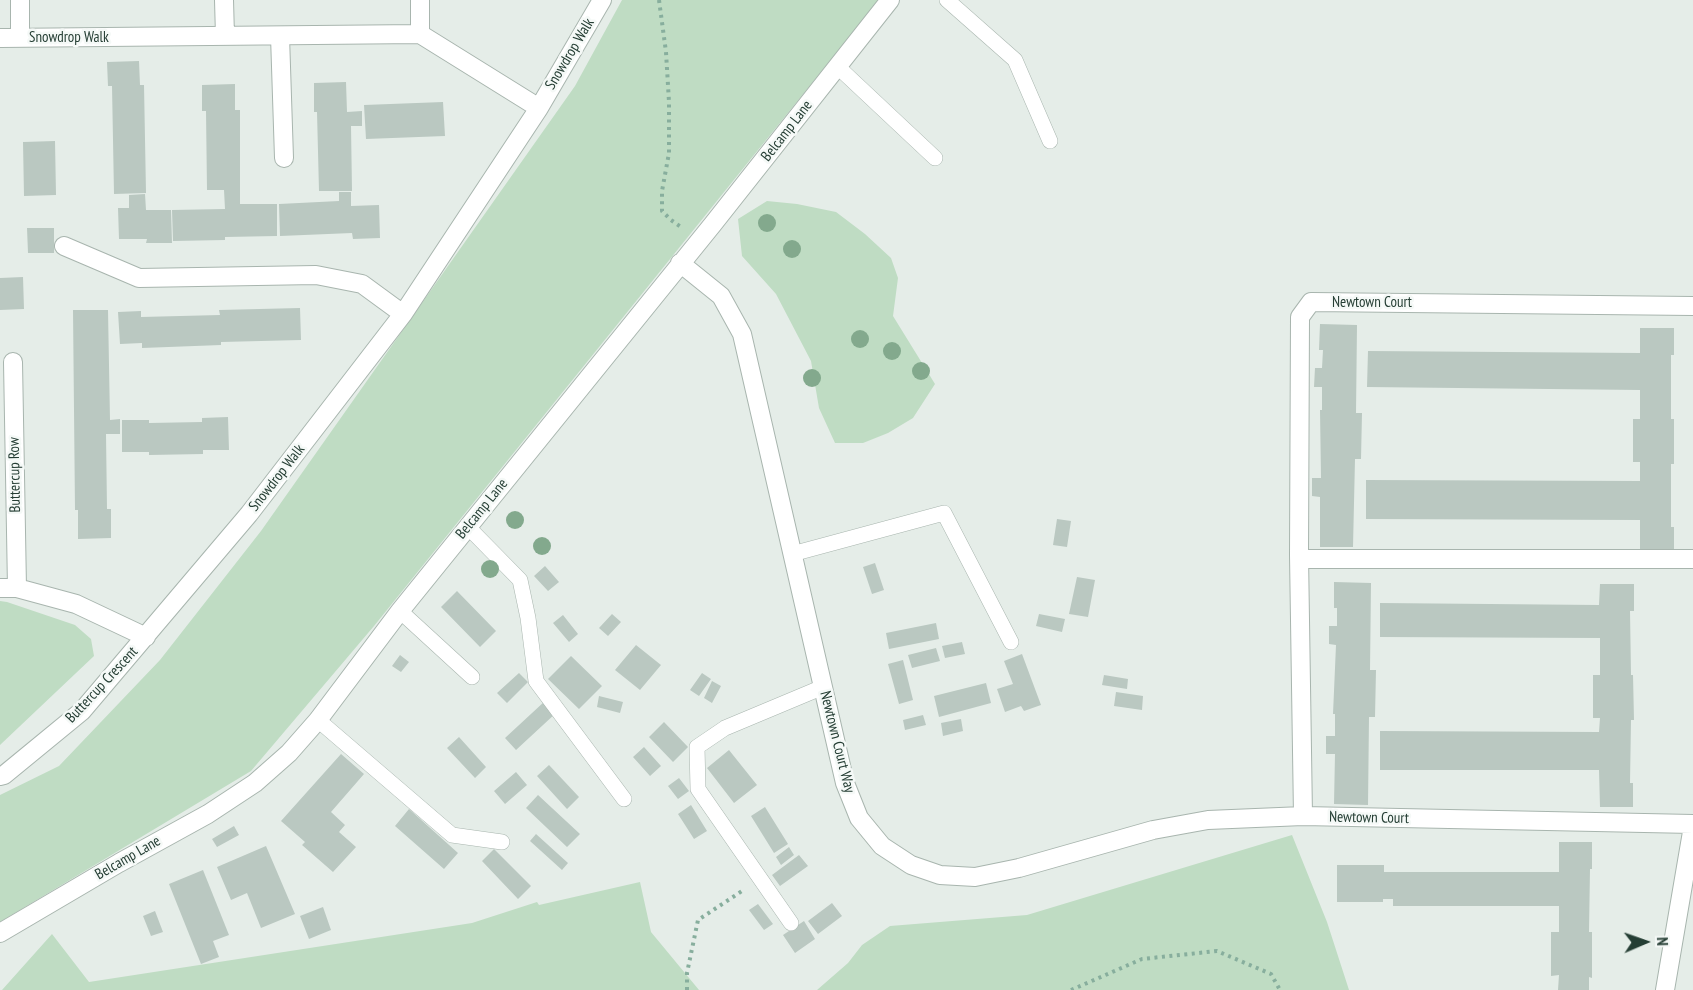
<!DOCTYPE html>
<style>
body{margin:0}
#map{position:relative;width:1693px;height:990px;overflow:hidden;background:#e5ede8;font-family:"PT Sans Narrow",sans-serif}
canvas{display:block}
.north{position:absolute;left:1615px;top:912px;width:60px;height:60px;-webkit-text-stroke:4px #f5f9f7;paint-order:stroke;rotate:88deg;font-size:16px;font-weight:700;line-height:24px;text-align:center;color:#253e34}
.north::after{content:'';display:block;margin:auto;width:21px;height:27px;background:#253e34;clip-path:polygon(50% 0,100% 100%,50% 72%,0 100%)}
</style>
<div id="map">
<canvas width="1693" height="990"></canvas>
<div class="north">N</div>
</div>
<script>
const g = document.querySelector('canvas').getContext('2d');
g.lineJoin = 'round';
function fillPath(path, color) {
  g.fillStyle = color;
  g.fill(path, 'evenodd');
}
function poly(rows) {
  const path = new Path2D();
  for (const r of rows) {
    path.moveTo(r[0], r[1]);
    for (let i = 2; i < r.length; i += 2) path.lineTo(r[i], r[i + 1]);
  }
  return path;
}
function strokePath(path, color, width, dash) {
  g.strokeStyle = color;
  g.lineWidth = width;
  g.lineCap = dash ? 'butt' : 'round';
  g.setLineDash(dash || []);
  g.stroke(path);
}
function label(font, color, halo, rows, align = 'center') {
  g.font = font + ' "PT Sans Narrow",sans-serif';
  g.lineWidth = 5;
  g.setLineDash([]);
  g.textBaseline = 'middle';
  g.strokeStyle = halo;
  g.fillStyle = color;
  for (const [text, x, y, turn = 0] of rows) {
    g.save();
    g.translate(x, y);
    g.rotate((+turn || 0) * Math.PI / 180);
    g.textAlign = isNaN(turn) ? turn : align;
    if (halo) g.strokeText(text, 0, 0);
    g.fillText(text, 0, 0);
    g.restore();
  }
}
const green = poly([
 [622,0,879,0,374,626,251,771,0,922,0,795,59,766,160,660,261,531,575,86],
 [767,201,797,204,836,212,865,234,891,258,898,278,893,316,935,384,913,418,888,433,863,443,835,443,819,408,811,361,776,294,742,256,738,219],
 [0,601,7,602,75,625,91,639,94,656,0,745],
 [1292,835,1327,922,1349,990,817,990,848,963,862,945,890,926,1027,915],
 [640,882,651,932,699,990,2,990,52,934,89,982,472,923,537,902,539,905]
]);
const building = poly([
 [139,61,140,85,144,85,146,193,114,194,112,86,108,86,107,62],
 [346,82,347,112,362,111,362,126,351,126,352,191,319,191,317,112,314,112,314,83],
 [235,84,235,110,240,110,240,204,277,204,277,236,225,237,225,240,173,241,172,210,225,209,224,190,207,190,206,111,202,111,202,85],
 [443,102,445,136,366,139,364,105],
 [55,141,56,195,24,196,23,142],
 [339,192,351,192,351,206,379,205,380,238,353,239,352,233,280,236,279,204,339,201],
 [145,194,146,210,171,210,172,243,146,243,147,239,119,239,118,208,129,208,129,195],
 [27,228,54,228,54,253,28,253],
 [23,277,24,309,0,310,0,278],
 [300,308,301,340,221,342,221,345,142,348,142,343,120,344,118,312,141,311,141,317,220,315,219,310],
 [73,310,108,310,110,420,120,419,120,434,106,434,107,509,111,509,111,538,78,539,78,510,75,510],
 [1320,324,1357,325,1356,413,1362,413,1361,459,1355,459,1353,547,1320,547,1320,497,1312,496,1312,478,1321,478,1320,410,1322,410,1322,387,1314,387,1315,368,1322,368,1323,350,1319,350],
 [1640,328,1674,328,1674,355,1671,355,1671,419,1674,419,1674,464,1671,464,1671,527,1674,527,1674,551,1640,551,1640,520,1366,519,1366,480,1640,481,1640,462,1633,462,1633,419,1640,419,1640,390,1367,387,1368,351,1640,353],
 [228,417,229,450,203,450,203,454,149,455,149,452,122,452,122,420,149,420,149,423,202,422,202,418],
 [1057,519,1071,521,1067,547,1053,545],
 [875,563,884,590,872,594,863,567],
 [545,566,559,582,548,591,534,576],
 [1077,577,1095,580,1088,617,1069,614],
 [1334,582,1371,583,1370,670,1376,670,1375,717,1369,717,1368,805,1334,804,1335,754,1326,754,1326,736,1335,736,1335,714,1333,714,1336,645,1329,644,1329,626,1337,626,1337,608,1334,608],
 [1600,584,1634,584,1634,611,1630,611,1631,675,1633,675,1634,720,1631,720,1630,783,1633,783,1633,807,1600,807,1599,770,1380,770,1380,731,1599,732,1600,718,1593,718,1593,675,1600,675,1600,638,1380,637,1380,603,1599,605],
 [457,591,496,631,480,647,441,607],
 [612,614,621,622,608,636,599,628],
 [1039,614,1065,619,1062,632,1036,626],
 [563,615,578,634,569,642,553,623],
 [936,623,939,639,889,649,886,633],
 [962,642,965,654,945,658,942,646],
 [636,645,661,665,640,690,615,670],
 [936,648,940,661,912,668,908,655],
 [1022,654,1041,705,1024,711,1021,706,1005,712,997,689,1013,684,1004,661],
 [400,655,409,662,401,672,392,666],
 [571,656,602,686,579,709,548,679],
 [903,660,913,700,899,704,888,664],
 [519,673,528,682,507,703,497,693],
 [702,673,711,679,699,696,690,690],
 [1104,675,1128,679,1127,689,1102,685],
 [712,681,721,686,712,703,704,698],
 [986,683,991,703,939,717,934,696],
 [1116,692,1143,696,1142,710,1114,706],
 [599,696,623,702,620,713,597,707],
 [545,701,556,713,516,750,505,738],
 [923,715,926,725,905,730,903,720],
 [961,719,963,731,943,736,941,723],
 [664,722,688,747,673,762,649,737],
 [459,737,486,767,475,778,447,748],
 [644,747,661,766,650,776,633,757],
 [729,750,757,785,734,803,707,768],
 [341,754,364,774,331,812,345,825,339,832,356,847,333,872,302,845,305,842,281,821],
 [549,765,579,797,567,809,537,776],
 [516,772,527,785,505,804,494,791],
 [679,778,689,791,678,799,668,786],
 [538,795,580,834,567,847,526,808],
 [691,805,707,831,694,839,678,814],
 [765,807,788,844,774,853,751,816],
 [409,809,458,853,444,869,395,826],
 [234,826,239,835,217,847,212,839],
 [536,834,568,863,562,870,530,841],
 [1559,842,1592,842,1592,869,1590,869,1589,932,1592,932,1592,978,1589,977,1589,990,1558,990,1559,975,1551,976,1551,932,1559,932,1559,906,1393,906,1393,899,1383,899,1383,902,1337,902,1337,865,1384,865,1384,872,1559,872],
 [266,846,295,914,261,928,247,893,231,900,217,867],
 [789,847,794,855,781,865,776,857],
 [494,849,531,886,518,899,482,861],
 [799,855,808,866,780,886,772,875],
 [203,870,229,935,213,941,219,957,201,964,169,884],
 [832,903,842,916,818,934,808,921],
 [758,904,773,924,764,930,749,910],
 [323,907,331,930,309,939,300,916],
 [155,911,163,932,151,936,143,916],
 [804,921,815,939,795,953,783,935]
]);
const path = poly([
 [659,0,666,52,669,102,669,153,662,191,662,211,671,220,681,227],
 [687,990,687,973,698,920,742,891],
 [1071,990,1142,959,1217,951,1271,974,1280,990]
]);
const service = poly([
 [947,0,1015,60,1050,141],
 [838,67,935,158],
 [468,527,520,580,528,618,536,681,624,799],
 [792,554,944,513,1011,642],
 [400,611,472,677],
 [318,720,452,835,502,842],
 [791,923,698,789,697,747,725,728,823,687]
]);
const minor = poly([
 [20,0,20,38],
 [224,0,225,36],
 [420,34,420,0],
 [280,36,284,158],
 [0,38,420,34,539,108],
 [64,246,139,278,316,275,362,284,403,314],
 [680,263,721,296,742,334,845,783,859,818,882,846,911,865,940,875,975,877,1019,868,1153,830,1208,820,1303,816,1693,824],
 [13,362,17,588],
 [1299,559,1693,559],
 [0,588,17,588,76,604,146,637],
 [0,776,4,775,82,711,249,514,403,314,539,108,602,0],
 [1303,816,1299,555,1300,317,1311,302,1693,306],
 [0,933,119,863,208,814,255,783,289,753,318,720,400,611,713,224,890,0],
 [1665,990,1693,826]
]);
const trees = [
 [767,223],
 [792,249],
 [860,339],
 [892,351],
 [921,371],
 [812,378],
 [515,520],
 [542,546],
 [490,569]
];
const streetNames = [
 ["Snowdrop Walk",69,38],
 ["Snowdrop Walk",570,54,-59],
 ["Belcamp Lane",787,131,-52],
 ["Newtown Court",1372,303],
 ["Buttercup Row",15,475,-91],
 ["Snowdrop Walk",277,478,-52],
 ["Belcamp Lane",482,509,-51],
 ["Buttercup Crescent",102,685,-47],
 ["Newtown Court Way",837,742,76],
 ["Newtown Court",1369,818,1],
 ["Belcamp Lane",128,858,-30]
];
fillPath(green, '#bfdcc3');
fillPath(building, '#bac8c1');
strokePath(service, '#a8b5ae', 16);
strokePath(minor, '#a8b5ae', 20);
strokePath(path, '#87ae9d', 4, [3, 4.5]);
strokePath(service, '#fff', 15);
strokePath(minor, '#fff', 18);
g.fillStyle = '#83a98d';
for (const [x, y] of trees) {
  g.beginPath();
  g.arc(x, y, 9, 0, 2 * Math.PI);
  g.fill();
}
label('15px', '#253e34', '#f5f9f7', streetNames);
</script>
